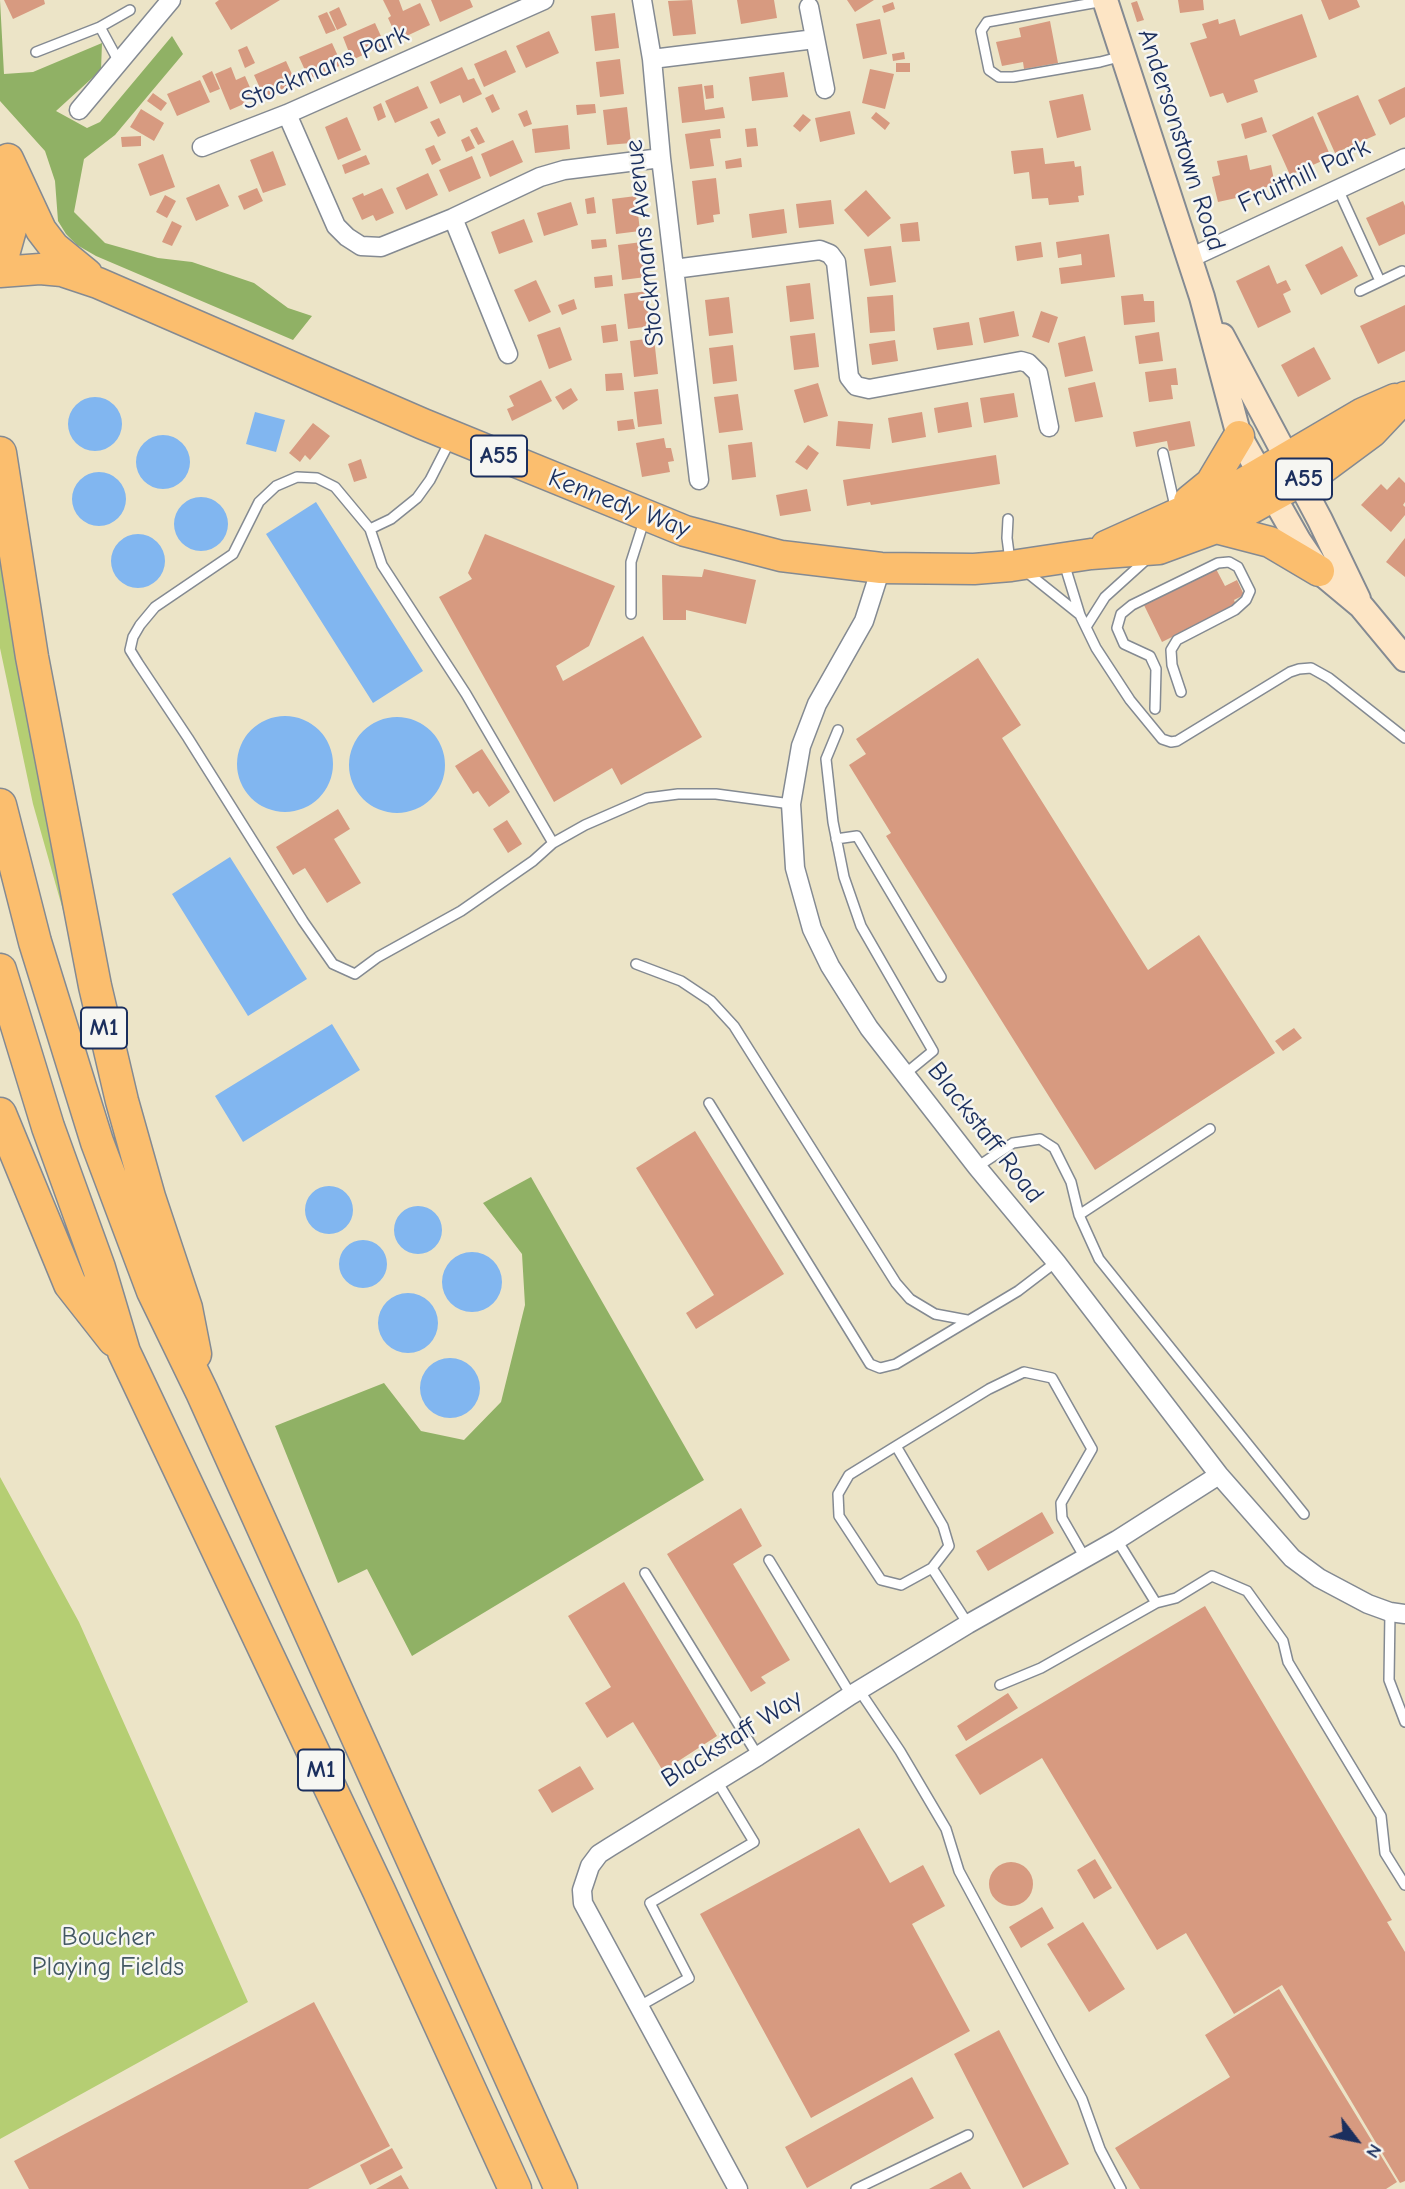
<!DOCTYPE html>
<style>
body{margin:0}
#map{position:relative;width:1405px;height:2189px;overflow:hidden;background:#ece4c7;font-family:"Comic Neue",sans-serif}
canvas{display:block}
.north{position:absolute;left:1321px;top:2105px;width:70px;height:70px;-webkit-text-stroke:5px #f6f6f2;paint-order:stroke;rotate:122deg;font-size:19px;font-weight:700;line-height:28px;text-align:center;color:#1b2f5e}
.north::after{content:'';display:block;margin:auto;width:24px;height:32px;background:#1b2f5e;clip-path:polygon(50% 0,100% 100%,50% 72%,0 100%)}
</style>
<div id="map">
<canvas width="1405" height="2189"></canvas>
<div class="north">N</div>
</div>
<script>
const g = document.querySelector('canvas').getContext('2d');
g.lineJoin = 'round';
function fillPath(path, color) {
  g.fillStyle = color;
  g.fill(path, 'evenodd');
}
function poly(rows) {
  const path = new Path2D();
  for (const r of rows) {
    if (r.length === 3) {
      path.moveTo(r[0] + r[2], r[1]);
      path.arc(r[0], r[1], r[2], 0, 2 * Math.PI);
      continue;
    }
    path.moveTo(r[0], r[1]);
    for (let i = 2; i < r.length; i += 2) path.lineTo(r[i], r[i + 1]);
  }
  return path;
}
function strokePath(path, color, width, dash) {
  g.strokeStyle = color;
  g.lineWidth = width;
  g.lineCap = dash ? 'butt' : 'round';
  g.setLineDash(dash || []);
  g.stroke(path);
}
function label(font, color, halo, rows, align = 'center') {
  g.font = font + ' "Comic Neue",sans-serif';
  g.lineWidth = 5;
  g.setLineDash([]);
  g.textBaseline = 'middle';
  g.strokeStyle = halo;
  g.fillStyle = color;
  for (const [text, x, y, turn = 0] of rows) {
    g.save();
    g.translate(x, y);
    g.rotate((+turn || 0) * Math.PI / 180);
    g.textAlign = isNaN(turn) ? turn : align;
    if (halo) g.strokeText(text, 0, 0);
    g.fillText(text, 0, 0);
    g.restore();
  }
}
const green = poly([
 [0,548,71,913,68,928,33,804,0,648],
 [0,1477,79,1622,248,2002,0,2139]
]);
const forest = poly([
 [0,0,4,74,33,72,102,43,101,70,56,111,87,128,100,122,172,36,183,54,115,135,84,159,74,212,105,243,158,258,192,262,254,283,288,308,312,316,293,340,96,256,77,245,66,234,58,221,55,181,45,151,0,101],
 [531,1177,704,1480,412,1656,367,1569,338,1583,275,1426,384,1383,421,1431,464,1440,501,1402,525,1305,522,1254,483,1203]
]);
const water = poly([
 [95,424,27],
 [255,412,285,420,276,452,246,444],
 [163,462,27],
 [99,499,27],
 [201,524,27],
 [316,502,423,671,373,703,266,534],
 [138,561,27],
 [285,764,48],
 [397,765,48],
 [230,857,307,979,248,1016,172,894],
 [332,1024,360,1070,243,1142,215,1096],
 [329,1210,24],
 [418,1230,24],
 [363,1264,24],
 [472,1282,30],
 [408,1323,30],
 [450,1388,30]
]);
const building = poly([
 [4,0,44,0,45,4,13,19],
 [219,0,280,0,231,30,215,3],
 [383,0,399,0,403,11,420,3,430,25,398,40,388,18,391,16],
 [431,0,470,0,473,7,440,22],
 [692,0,696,34,673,36,668,1],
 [737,0,774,0,777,18,741,24],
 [847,0,874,0,855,12],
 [1178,0,1203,0,1204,10,1180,13],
 [1321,0,1357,0,1360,7,1329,20],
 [1137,1,1144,20,1137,22,1131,3],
 [893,2,895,9,884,13,882,6],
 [339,7,347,25,337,30,329,12],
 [327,12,336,30,326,34,318,16],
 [615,13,619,48,595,51,591,16],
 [1302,14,1317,57,1254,80,1258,92,1227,103,1223,93,1210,97,1190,43,1207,38,1202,24,1218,19,1219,24,1235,19,1240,36],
 [880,19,887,54,863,59,856,24],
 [1050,21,1058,63,1024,69,1023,62,1002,66,996,42,1021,37,1019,28],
 [375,23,385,45,352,60,343,37],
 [549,31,559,53,526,68,516,46],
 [332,43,342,65,309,79,299,57],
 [247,46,255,63,245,68,238,50],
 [506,50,516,72,484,87,474,64],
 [904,52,905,59,893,61,892,54],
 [620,59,624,94,600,97,596,62],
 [286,61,296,83,264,97,254,75],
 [896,63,910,63,910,72,896,72],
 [231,67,236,80,245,76,255,99,230,110,215,74],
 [462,67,468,80,474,78,482,94,463,103,460,95,440,104,430,82],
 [870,69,894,74,885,109,862,103],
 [212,71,220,89,210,93,202,76],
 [784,72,788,97,752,101,749,77],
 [200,80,210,102,177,116,167,94],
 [702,84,705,110,723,107,725,118,682,123,678,87],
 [713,85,714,98,706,99,704,86],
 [418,86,428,108,395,123,385,101],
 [1405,87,1405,117,1390,125,1378,100],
 [153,93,167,103,161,111,147,101],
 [493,94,500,109,492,113,485,98],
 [1083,94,1091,130,1057,138,1049,101],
 [1358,95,1376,135,1335,153,1317,113],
 [381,103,386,117,378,121,373,107],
 [595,104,596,113,577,115,576,105],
 [627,107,631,143,607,145,603,110],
 [141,109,164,123,154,141,130,127],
 [527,110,532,124,524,127,518,114],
 [850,111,855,134,820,142,815,118],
 [876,112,890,123,885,130,871,118],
 [803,114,811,120,800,132,793,126],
 [1313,116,1331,157,1290,175,1272,135],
 [347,117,361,150,338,160,325,127],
 [1262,117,1267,132,1245,139,1241,124],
 [439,118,446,133,438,137,430,122],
 [568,125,570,149,535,153,532,129],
 [477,127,485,142,478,145,470,130],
 [756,128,758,146,747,147,745,129],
 [720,129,721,138,710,139,714,166,690,169,685,134],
 [141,136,141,146,122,147,121,137],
 [469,136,475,148,466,152,461,140],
 [513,140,523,162,490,177,481,154],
 [434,145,441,160,432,165,425,149],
 [1043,148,1045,164,1074,161,1075,167,1081,166,1084,195,1078,196,1079,202,1049,205,1048,198,1032,199,1029,172,1014,174,1011,151],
 [273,151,286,185,263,193,250,160],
 [163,154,175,187,150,196,138,164],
 [366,155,370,164,345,174,342,165],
 [1247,155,1250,170,1271,165,1275,185,1258,189,1259,193,1218,202,1212,177,1220,175,1217,161],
 [472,156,481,178,449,192,439,170],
 [741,158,742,167,726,169,725,161],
 [428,173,438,195,406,210,396,188],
 [716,178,720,214,713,215,714,222,697,225,692,181],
 [219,184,229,206,196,221,186,198],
 [257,188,263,201,244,210,238,196],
 [382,188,394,213,376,221,373,215,362,220,352,198,363,193,364,196],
 [866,190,891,218,868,237,844,210],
 [165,195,176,201,167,218,156,212],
 [636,196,640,231,616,234,612,199],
 [594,197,596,213,587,214,585,199],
 [831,200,834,224,799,228,796,204],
 [1403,201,1405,206,1405,234,1379,246,1366,218],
 [571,202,578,225,544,236,537,213],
 [784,209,787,233,752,238,749,214],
 [524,219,533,242,499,254,491,232],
 [172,221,182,226,172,246,162,242],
 [918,222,920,241,902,242,900,224],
 [1109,234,1115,277,1061,284,1059,268,1082,265,1081,254,1058,258,1056,242],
 [606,239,607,247,592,249,591,240],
 [642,242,646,277,622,280,618,245],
 [1041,242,1043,257,1017,261,1015,246],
 [891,246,896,282,870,286,864,249],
 [1342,246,1358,276,1321,295,1305,265],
 [1269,265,1277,284,1286,280,1291,290,1283,294,1291,312,1258,328,1236,281],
 [612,275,613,286,595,288,594,277],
 [536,280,551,312,529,322,514,290],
 [810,283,814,319,790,322,786,286],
 [648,291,652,326,628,329,624,294],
 [1143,294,1144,301,1154,301,1155,322,1124,325,1121,296],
 [893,295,895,331,870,333,867,297],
 [729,297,733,333,709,336,705,300],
 [574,299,577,309,562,315,558,305],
 [1405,305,1405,351,1378,364,1360,326],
 [1014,311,1019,336,984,343,979,318],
 [1041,311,1058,317,1049,343,1032,337],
 [969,322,973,345,937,350,933,328],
 [616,324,618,341,603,343,601,326],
 [560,327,572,360,549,369,537,335],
 [1159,332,1163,361,1139,364,1135,336],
 [815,333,819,367,794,370,790,336],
 [1085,336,1093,371,1065,377,1058,343],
 [654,338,658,374,634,377,630,341],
 [895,340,898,361,872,365,869,344],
 [733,345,737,381,713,384,709,348],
 [1314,347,1331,379,1298,397,1281,365],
 [1176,368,1178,385,1171,385,1173,399,1149,402,1145,372],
 [622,373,624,390,606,391,605,374],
 [541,380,552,401,512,421,507,409,514,406,509,396],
 [1095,382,1103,417,1075,422,1068,388],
 [818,383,828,416,804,423,794,390],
 [571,388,578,400,563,410,555,397],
 [658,389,662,424,638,427,634,392],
 [1014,393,1018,417,984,423,980,398],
 [738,394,743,430,719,433,714,397],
 [968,402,972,427,938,433,934,408],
 [922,412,926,437,892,443,888,418],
 [633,419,635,429,618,431,617,421],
 [838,421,873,424,870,449,836,446],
 [1190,421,1195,446,1169,451,1167,441,1136,447,1133,432],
 [313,423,330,436,310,460,305,455,300,462,289,453],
 [664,438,666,448,671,448,674,461,668,462,670,472,642,477,636,443],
 [752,442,756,477,732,480,728,445],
 [808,445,819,453,807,470,795,462],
 [996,455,1000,484,871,505,870,502,847,506,843,480],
 [361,459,367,478,354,482,348,464],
 [1399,477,1405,483,1405,502,1403,505,1405,507,1405,515,1391,532,1361,505,1381,484,1387,490],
 [807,489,811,511,780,516,776,495],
 [485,534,615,586,589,646,556,666,563,681,643,636,702,737,621,785,612,768,554,802,439,597,472,579,468,573],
 [1405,538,1405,577,1386,562],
 [1215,567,1225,586,1237,580,1244,595,1234,600,1236,605,1162,642,1143,603],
 [704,569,756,580,746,624,686,610,686,620,663,620,662,575,702,577],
 [978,658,1021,725,1002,738,1148,970,1199,935,1275,1053,1095,1170,886,836,891,833,849,765,866,754,856,739],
 [482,749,510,792,489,807,478,791,473,794,455,766],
 [338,809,350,829,334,839,361,883,327,903,305,868,293,875,276,847],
 [507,820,522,844,508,853,493,829],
 [1294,1028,1302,1038,1283,1051,1275,1041],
 [695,1131,784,1274,696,1329,686,1313,714,1295,636,1168],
 [741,1508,762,1546,733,1564,790,1660,761,1677,766,1683,751,1692,667,1554],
 [1042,1512,1054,1533,988,1571,976,1551],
 [624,1582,717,1736,663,1771,633,1722,607,1738,585,1703,611,1687,568,1616],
 [1205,1606,1392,1920,1387,1922,1405,1952,1405,2181,1400,2183,1282,1985,1234,2014,1186,1933,1157,1950,1042,1758,980,1795,955,1755],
 [1008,1693,1018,1708,966,1741,957,1726],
 [580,1766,594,1789,552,1813,538,1790],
 [859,1828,890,1883,923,1865,945,1906,912,1924,970,2031,811,2118,700,1914],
 [1095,1859,1112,1888,1094,1899,1077,1870],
 [1011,1884,22],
 [1042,1907,1054,1928,1021,1948,1009,1927],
 [1083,1922,1125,1989,1089,2012,1047,1944],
 [1279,1989,1397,2182,1386,2189,1140,2189,1115,2148,1230,2077,1205,2035],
 [314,2002,390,2146,308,2189,29,2189,14,2161],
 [999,2030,1069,2164,1023,2188,954,2054],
 [912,2077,934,2118,807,2188,785,2147],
 [392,2148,403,2168,370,2185,360,2165],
 [961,2172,971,2189,929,2189],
 [401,2175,409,2189,376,2189]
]);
const service = poly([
 [1104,1,987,22,981,31,989,70,999,77,1013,77,1100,62,1123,56],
 [100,27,130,10],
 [36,52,100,27,119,62],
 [1338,189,1380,281],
 [1360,291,1402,271],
 [1163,453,1176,511],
 [1008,519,1007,538,1010,561],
 [370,529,391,519,417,498,430,480,451,439],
 [1064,563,1080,615,1096,648,1130,700,1162,739,1171,742,1177,741,1290,672,1299,669,1311,668,1329,678,1405,738],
 [1024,570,1079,614],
 [631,614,631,562,645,518],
 [1086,627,1105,597,1147,559],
 [1155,709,1156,669,1150,656,1124,644,1117,628,1121,614,1132,605,1218,563,1229,562,1238,567,1250,591,1246,600,1235,610,1177,640,1171,650,1172,665,1181,692],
 [838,730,826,759,833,822,844,877,861,926,933,1051,905,1074],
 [836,839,857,836,941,977],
 [553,843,466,694,382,565,370,529,335,487,317,478,297,477,276,486,259,502,233,554,155,607,140,625,133,637,130,650,138,663,188,738,303,921,333,964,355,974,378,957,461,911,533,861,553,843,585,825,647,798,678,794,716,794,791,804],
 [636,964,681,981,711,1001,734,1026,896,1283,910,1299,935,1314,967,1320],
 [709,1103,870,1364,880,1368,896,1364,1018,1291,1056,1262],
 [977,1167,1013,1143,1040,1139,1054,1148,1071,1182,1079,1215,1099,1259,1304,1514],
 [1079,1215,1210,1129],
 [896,1446,849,1475,838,1494,839,1516,881,1580,901,1585,932,1568],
 [1117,1540,1156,1603,1176,1598,1212,1576,1247,1591,1283,1641,1288,1662,1381,1816,1385,1853,1405,1885],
 [769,1560,851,1695],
 [645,1573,758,1756],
 [1390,1612,1389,1680,1405,1722],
 [968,1624,932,1568,949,1546,943,1526,896,1446,989,1389,1024,1372,1052,1378,1092,1449,1061,1503,1062,1518,1085,1558],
 [1000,1685,1041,1668,1156,1603],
 [859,1690,900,1751,946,1829,959,1871,1082,2099,1100,2149,1121,2189],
 [638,2007,689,1978,650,1903,754,1842,717,1781],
 [856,2189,968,2135]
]);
const minor = poly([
 [642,0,652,59,661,158,699,480],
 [809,7,825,89],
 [652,59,815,39],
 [79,110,171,0],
 [287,114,336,226,347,237,361,246,381,247,453,218,540,177,564,170,661,158],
 [202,147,287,114,544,0],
 [453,218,508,354],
 [1188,259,1405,158],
 [674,269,820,250,830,254,836,262,849,377,856,386,869,389,1021,361,1028,363,1038,373,1049,427],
 [881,568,864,621,817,704,801,746,791,804,795,868,812,929,830,966,869,1028,977,1167,1056,1262,1219,1475,1292,1558,1319,1578,1368,1604,1390,1612,1405,1614],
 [738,2189,583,1903,582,1890,590,1866,599,1854,610,1847,758,1756,851,1695,968,1624,1117,1540,1219,1475]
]);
const secondary = poly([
 [1105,0,1202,297,1239,436,1298,540,1319,571,1361,606,1405,659],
 [1222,336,1320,520,1358,599]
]);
const trunk = poly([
 [8,159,41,230,54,247,87,274],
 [0,269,12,226,15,188,13,180],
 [0,272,40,269,62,271,98,283,423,424,685,531,781,556,881,568,974,569,1011,566,1091,554,1159,549,1216,528,1322,469,1372,432,1405,397],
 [1189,501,1211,483,1239,436],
 [1216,528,1270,542,1319,571],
 [1106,546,1237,487,1363,413,1395,399]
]);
const motorway = poly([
 [0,453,32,657,95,986,122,1101,149,1197,186,1308,195,1354],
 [0,805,35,942,97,1142,153,1291,202,1392,561,2189],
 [0,970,48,1127,99,1268,124,1352,379,1891,515,2189],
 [0,1114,70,1284,114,1340]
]);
const shields = [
 [499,456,56],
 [1304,479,56],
 [104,1028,46],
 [321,1770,46]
];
const shieldNames = [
 ["A55",499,456],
 ["A55",1304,479],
 ["M1",104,1028],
 ["M1",321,1770]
];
const streetNames = [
 ["Stockmans Park",325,68,-23],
 ["Andersonstown Road",1181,140,72],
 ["Fruithill Park",1304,176,-25],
 ["Stockmans Avenue",645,243,-96],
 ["Kennedy Way",619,504,21],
 ["Blackstaff Road",985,1133,52],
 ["Blackstaff Way",732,1739,-32]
];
const parkNames = [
 ["Boucher",108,1938],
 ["Playing Fields",108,1968]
];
fillPath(green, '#b5ce73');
fillPath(forest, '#90b165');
fillPath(water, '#81b6f0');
fillPath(building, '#d79a80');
strokePath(service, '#848a92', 12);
strokePath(minor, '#848a92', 21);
strokePath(secondary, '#848a92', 28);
strokePath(trunk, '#848a92', 33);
strokePath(motorway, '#848a92', 35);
strokePath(service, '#fff', 9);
strokePath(minor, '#fff', 18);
strokePath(secondary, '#fde5c5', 24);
strokePath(trunk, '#fbbe6e', 30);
strokePath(motorway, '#fbbe6e', 32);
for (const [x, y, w] of shields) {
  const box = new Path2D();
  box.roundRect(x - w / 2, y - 20.5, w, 41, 5);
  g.fillStyle = '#f6f6f2';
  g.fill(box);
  strokePath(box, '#1b2f5e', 2);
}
label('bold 24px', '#1b2f5e', null, shieldNames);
label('26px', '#1b2f5e', '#f6f6f2', streetNames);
label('26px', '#425763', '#f6f6f2', parkNames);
</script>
